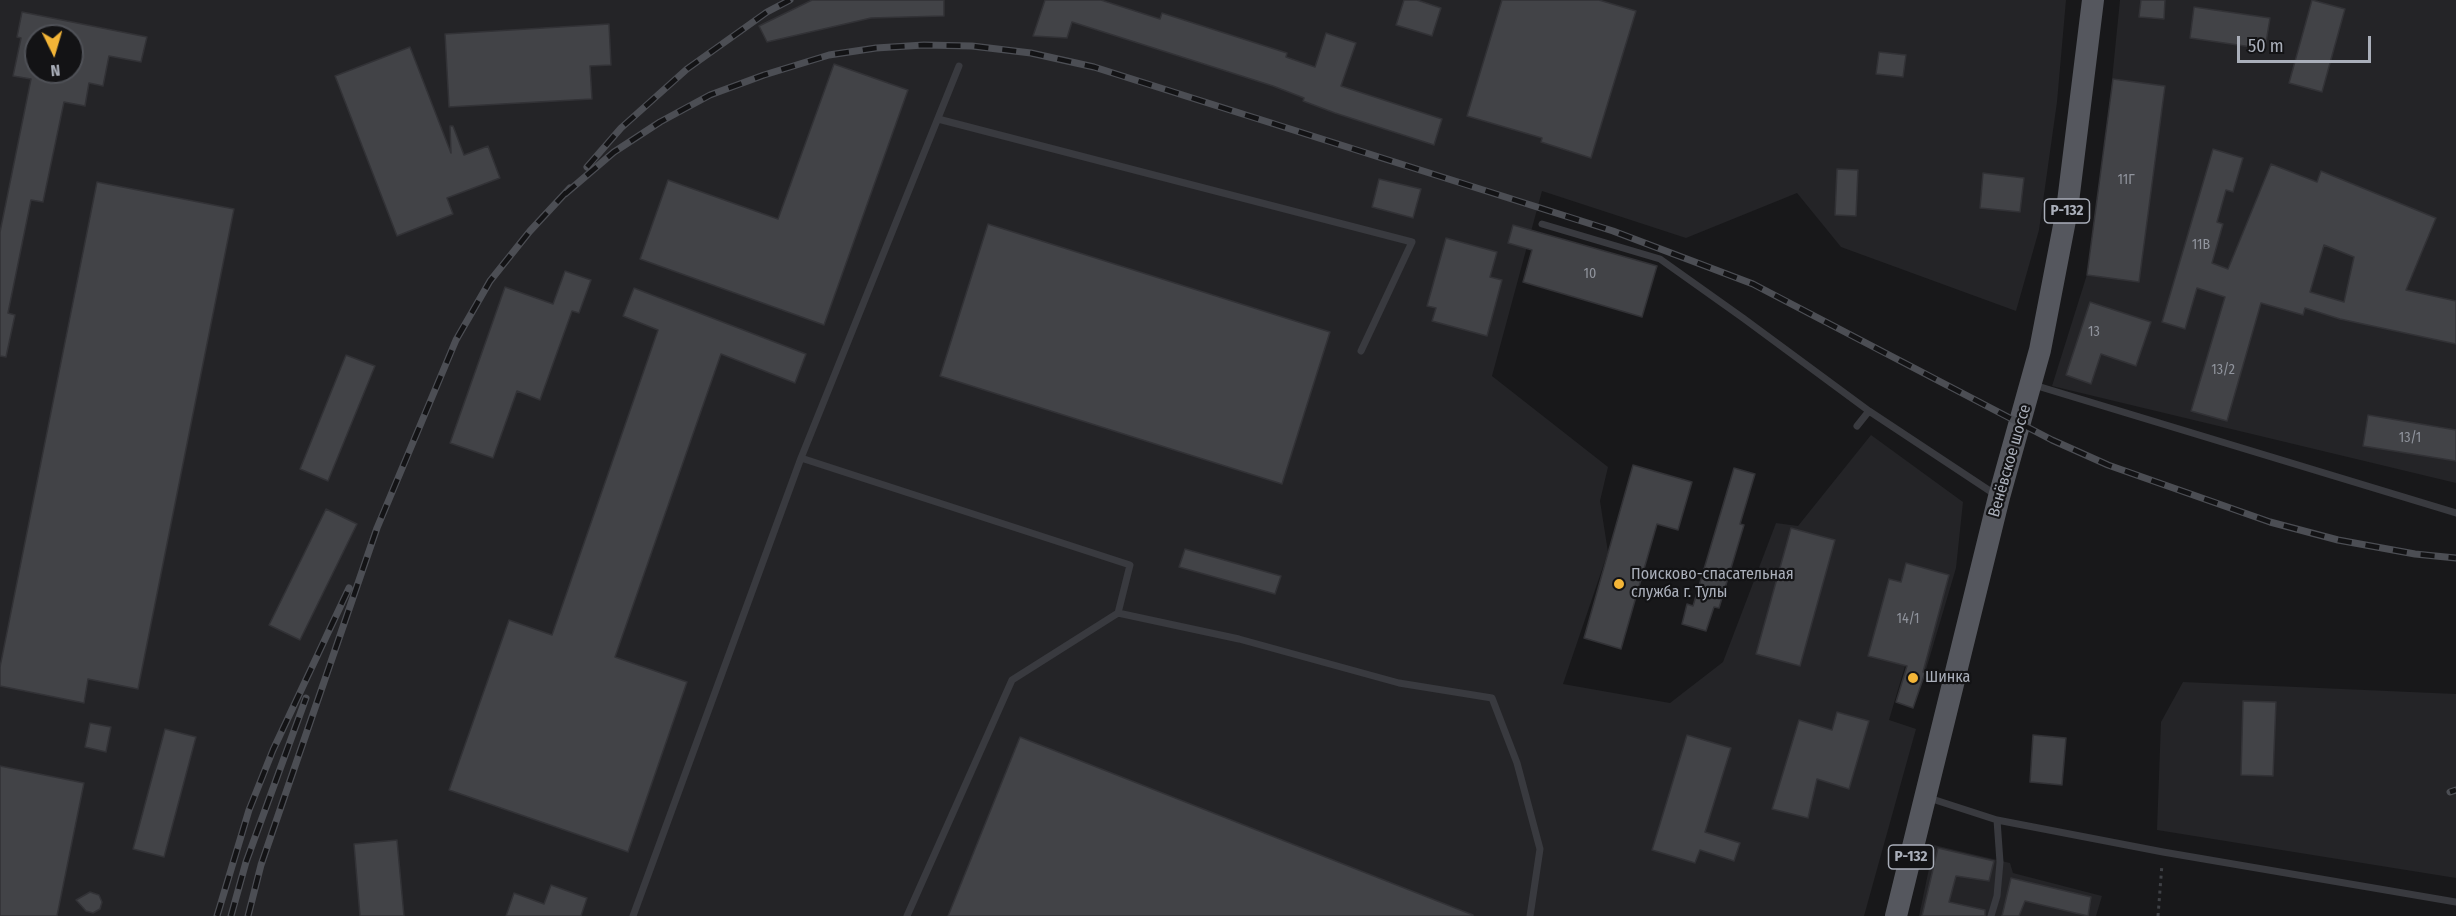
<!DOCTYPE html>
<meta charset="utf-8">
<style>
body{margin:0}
#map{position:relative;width:2456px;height:916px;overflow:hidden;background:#18181a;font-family:"Fira Sans Condensed",sans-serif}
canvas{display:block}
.north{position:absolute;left:24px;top:24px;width:60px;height:60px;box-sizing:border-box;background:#131315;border:2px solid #4f5157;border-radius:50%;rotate:175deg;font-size:16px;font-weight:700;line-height:24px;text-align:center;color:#aaafba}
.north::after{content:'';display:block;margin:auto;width:21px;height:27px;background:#f3b537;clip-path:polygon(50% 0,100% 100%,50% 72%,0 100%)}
.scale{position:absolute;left:2237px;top:36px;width:134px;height:27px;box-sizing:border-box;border:3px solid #aaafba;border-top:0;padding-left:8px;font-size:18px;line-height:21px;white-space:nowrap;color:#aaafba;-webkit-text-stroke:4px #131315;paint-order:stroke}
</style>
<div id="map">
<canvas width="2456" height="916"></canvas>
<div class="north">N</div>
<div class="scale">50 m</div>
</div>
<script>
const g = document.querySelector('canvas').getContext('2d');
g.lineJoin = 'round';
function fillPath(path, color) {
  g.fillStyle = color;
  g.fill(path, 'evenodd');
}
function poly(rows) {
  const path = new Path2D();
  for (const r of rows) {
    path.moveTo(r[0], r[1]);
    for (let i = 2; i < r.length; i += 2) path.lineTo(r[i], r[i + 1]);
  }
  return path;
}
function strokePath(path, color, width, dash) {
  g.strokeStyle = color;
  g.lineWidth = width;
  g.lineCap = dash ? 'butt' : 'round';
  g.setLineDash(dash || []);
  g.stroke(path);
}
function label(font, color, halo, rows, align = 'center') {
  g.font = font + ' "Fira Sans Condensed",sans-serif';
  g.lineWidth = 4.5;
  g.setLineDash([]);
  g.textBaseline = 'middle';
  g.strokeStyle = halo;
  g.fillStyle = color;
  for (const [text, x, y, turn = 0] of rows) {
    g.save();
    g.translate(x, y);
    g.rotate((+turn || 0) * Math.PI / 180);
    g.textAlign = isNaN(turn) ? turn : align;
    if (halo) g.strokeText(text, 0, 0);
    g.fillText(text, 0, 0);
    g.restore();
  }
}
const built = poly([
 [0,0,2066,0,2057,102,2039,230,2016,311,1841,247,1797,193,1686,238,1542,191,1492,376,1608,467,1600,501,1608,552,1563,684,1670,703,1723,662,1776,523,1798,526,1871,435,1963,502,1956,568,1925,673,1905,666,1889,720,1916,729,1864,916,0,916],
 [36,36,72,36,72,72,36,72],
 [2120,0,2456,0,2456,483,2052,386,2095,249],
 [2183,682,2456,694,2456,878,2157,830,2161,722],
 [1934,845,2010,863,2013,873,2102,896,2096,916,1919,916]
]);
const building = poly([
 [812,0,944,0,944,16,871,18,767,42,759,26,812,0],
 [1045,0,1101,0,1160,19,1162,13,1287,53,1286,57,1315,67,1326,33,1356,43,1341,86,1442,119,1434,145,1335,113,1303,101,1304,98,1273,86,1072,22,1067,38,1033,36,1045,0],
 [1404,0,1417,0,1441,8,1432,36,1396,25,1404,0],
 [1502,0,1599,0,1636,11,1591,158,1541,142,1542,138,1467,116,1502,0],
 [2141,0,2165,0,2164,19,2139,17,2141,0],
 [2312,0,2345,9,2322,92,2289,83,2312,0],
 [2194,7,2270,18,2265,49,2190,38,2194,7],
 [22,12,147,37,141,62,109,56,103,86,89,83,85,106,64,102,43,202,31,200,8,313,15,315,6,357,0,356,0,232,31,79,13,76,21,38,17,37,22,12],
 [36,36,72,36,72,72,36,72,36,36],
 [609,24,611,65,590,66,592,99,449,107,445,34,609,24],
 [410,47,451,153,450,126,453,126,464,155,488,146,500,178,447,198,453,214,397,236,335,76,410,47],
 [1879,52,1906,55,1903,77,1876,74,1879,52],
 [834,64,908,90,824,325,640,259,668,180,778,219,834,64],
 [2113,79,2165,86,2139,282,2087,275,2113,79],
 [2213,149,2243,158,2233,192,2226,190,2217,222,2223,224,2212,263,2228,269,2271,164,2317,182,2321,171,2436,218,2406,290,2456,301,2456,344,2340,319,2305,308,2303,315,2261,303,2227,421,2191,411,2225,297,2197,288,2185,329,2162,322,2213,149],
 [2324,245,2354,257,2344,302,2310,292,2324,245],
 [1837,169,1858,170,1856,216,1835,215,1837,169],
 [1983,173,2024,178,2020,212,1980,208,1983,173],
 [1379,179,1421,189,1413,218,1372,207,1379,179],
 [97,182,234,209,138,689,88,679,84,703,0,686,0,667,97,182],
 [988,224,1330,332,1282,484,940,376,988,224],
 [1513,225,1657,266,1642,317,1523,282,1532,250,1508,243,1513,225],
 [1446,238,1497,252,1490,277,1502,280,1487,336,1432,321,1436,308,1427,306,1446,238],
 [565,271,591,280,579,313,572,311,540,400,517,391,493,458,450,443,505,287,553,304,565,271],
 [634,288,806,354,795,383,721,354,615,657,687,682,628,852,449,790,509,620,552,635,658,330,623,316,634,288],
 [2090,302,2151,322,2136,366,2101,354,2091,384,2066,375,2090,302],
 [346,355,375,366,328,481,300,469,346,355],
 [2368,415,2456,430,2456,461,2363,446,2368,415],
 [1633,465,1692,482,1678,530,1657,524,1621,649,1584,638,1633,465],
 [1734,468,1755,474,1740,524,1744,525,1719,608,1714,607,1706,631,1682,624,1687,604,1693,606,1734,468],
 [326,509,357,524,300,640,269,625,326,509],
 [1791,528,1835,540,1800,666,1756,654,1791,528],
 [1185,549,1281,576,1275,594,1179,567,1185,549],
 [1906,563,1949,575,1923,672,1925,673,1913,708,1896,702,1907,666,1868,656,1889,579,1901,582,1906,563],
 [2243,701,2276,702,2273,776,2241,775,2243,701],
 [1837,712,1869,721,1849,789,1817,779,1808,818,1772,809,1799,720,1832,730,1837,712],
 [90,723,111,727,106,752,85,747,90,723],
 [165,729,196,737,164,857,133,849,165,729],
 [1687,735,1731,748,1705,832,1740,843,1734,861,1700,850,1695,863,1652,850,1687,735],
 [2033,735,2066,738,2062,785,2030,782,2033,735],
 [1020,737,1473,915,1473,916,948,916,1020,737],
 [0,766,84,783,57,916,0,916,0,766],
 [397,840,404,916,360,916,354,844,397,840],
 [1938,848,1994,861,1989,881,1956,876,1949,902,1985,910,1985,916,1922,916,1938,848],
 [2011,878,2091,897,2088,916,2025,901,2019,916,2002,916,2011,878],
 [551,885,587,898,581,916,506,916,514,893,544,904,551,885],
 [90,892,99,895,102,902,100,909,93,913,86,911,76,900,90,892]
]);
const path = poly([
 [2158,916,2162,864]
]);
const service = poly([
 [938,119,1412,242,1361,351],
 [1542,224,1660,259,1743,318,1869,411,1996,495],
 [2034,385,2456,513],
 [1857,426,1869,411],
 [801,458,959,66],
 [1929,798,1997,820,2163,852,2456,902],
 [633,916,801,458,1130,565,1118,613,1239,639,1399,683,1492,698,1517,763,1540,849,1530,916],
 [907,916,1012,680,1118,613],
 [1991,916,1997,896,2000,862,1997,820]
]);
const primary = poly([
 [1896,916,1999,497,2040,350,2067,210,2093,0]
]);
const rail = poly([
 [587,167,621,128,687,69,767,12,790,0],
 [565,194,614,152,660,122,710,95,764,75,829,55,876,48,924,45,972,46,1031,53,1094,67,1613,231,1753,284,2052,440,2108,465,2270,522,2338,540,2415,554,2456,558],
 [2450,792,2456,790],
 [217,916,249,810,273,750,349,588],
 [231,916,246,862,306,698],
 [248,916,261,865,377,528,456,340,490,281,530,231,570,188]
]);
const markers = [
 [1619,584,6,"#f3b537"],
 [1913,678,6,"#f3b537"]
];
const numberNames = [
 ["11Г",2126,180],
 ["11В",2201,245],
 ["10",1590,274],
 ["13",2094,332],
 ["13/2",2223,370],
 ["13/1",2410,438],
 ["14/1",1908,619]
];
const shields = [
 [2067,211,45],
 [1911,857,45]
];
const shieldNames = [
 ["Р-132",2067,211],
 ["Р-132",1911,857]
];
const streetNames = [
 ["Венёвское шоссе",2010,461,-74]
];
const poiNames = [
 ["Поисково-спасательная",1631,575],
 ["служба г. Тулы",1631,593],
 ["Шинка",1925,678]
];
fillPath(built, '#242427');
fillPath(building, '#424347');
strokePath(building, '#323236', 1.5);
strokePath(path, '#3f4146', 3, [3, 4.5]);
strokePath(service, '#393a3f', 7);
strokePath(primary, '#55575e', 22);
strokePath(rail, '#4c4e54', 7);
strokePath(rail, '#131315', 4.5, [14]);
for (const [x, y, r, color] of markers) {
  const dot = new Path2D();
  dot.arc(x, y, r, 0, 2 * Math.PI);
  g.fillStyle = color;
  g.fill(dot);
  strokePath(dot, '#131315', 2);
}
label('14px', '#90949d', null, numberNames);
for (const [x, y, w] of shields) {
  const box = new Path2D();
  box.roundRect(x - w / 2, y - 12, w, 24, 4.5);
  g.fillStyle = '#131315';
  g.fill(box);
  strokePath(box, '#aaafba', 1.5);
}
label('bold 15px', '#aaafba', null, shieldNames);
label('16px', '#aaafba', '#131315', streetNames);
label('16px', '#aaafba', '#131315', poiNames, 'left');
</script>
